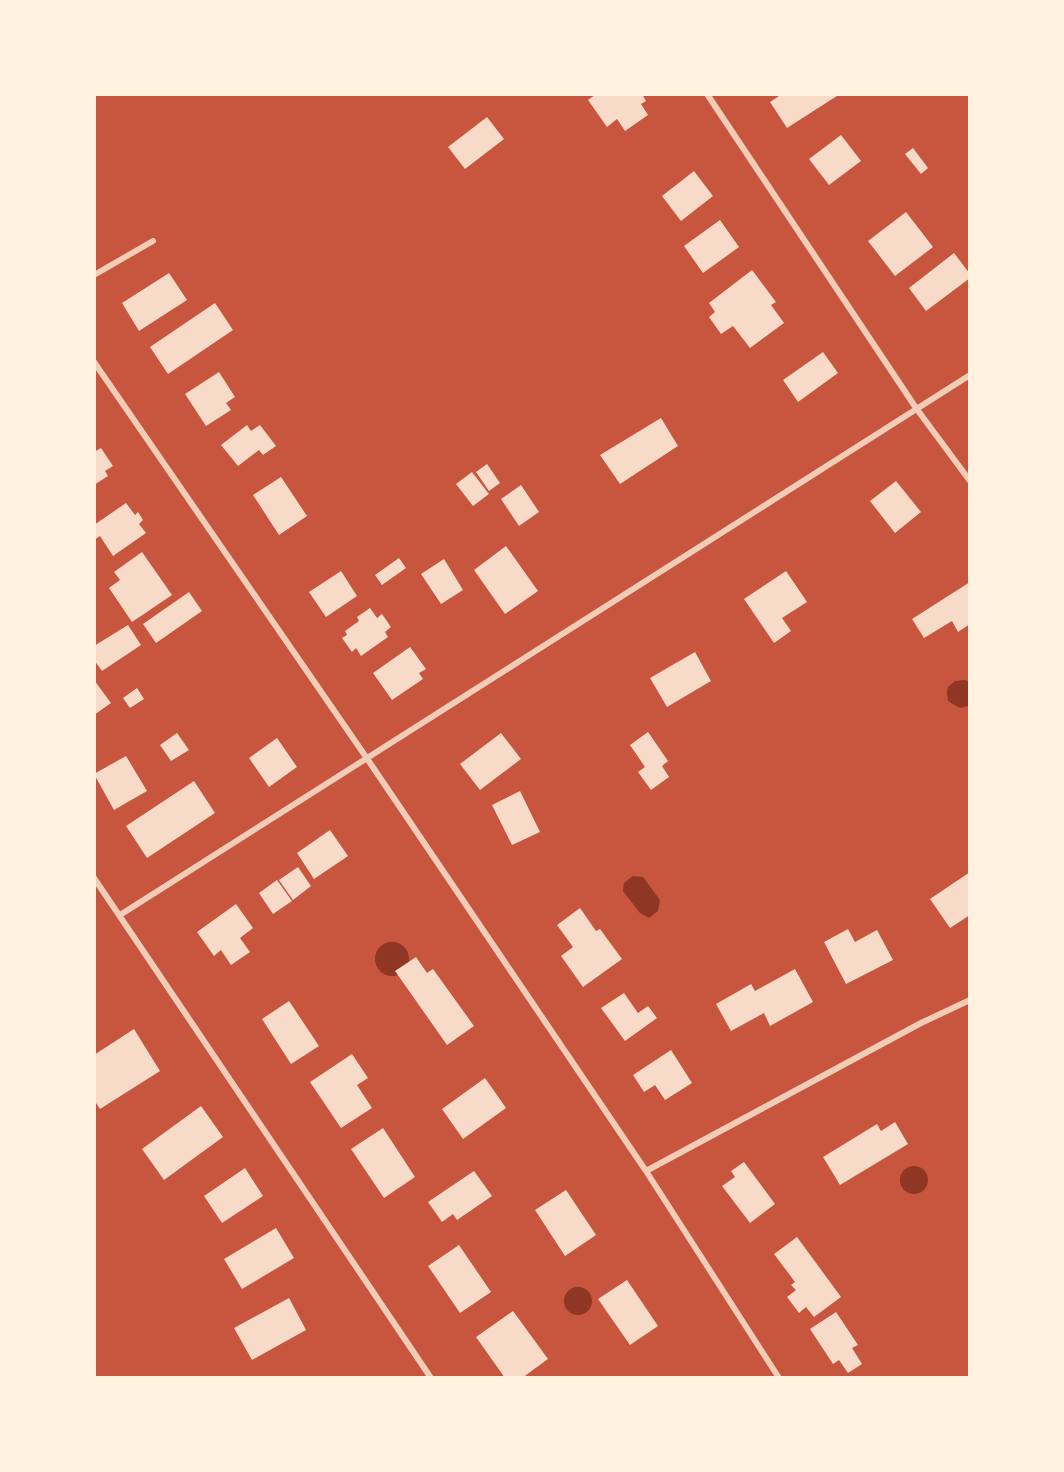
<!DOCTYPE html>
<style>
body{margin:0}
#map{position:relative;width:1064px;height:1472px;overflow:hidden;background:#c8553d;font-family:"Varela Round",sans-serif}
canvas{display:block}
.frame{position:absolute;inset:0;border:96px solid #fff3e0;pointer-events:none}
</style>
<div id="map">
<canvas width="1064" height="1472"></canvas>
<div class="frame"></div>
</div>
<script>
const g = document.querySelector('canvas').getContext('2d');
g.lineJoin = 'round';
function fillPath(path, color) {
  g.fillStyle = color;
  g.fill(path, 'evenodd');
}
function poly(rows) {
  const path = new Path2D();
  for (const r of rows) {
    if (r.length === 3) {
      path.moveTo(r[0] + r[2], r[1]);
      path.arc(r[0], r[1], r[2], 0, 2 * Math.PI);
      continue;
    }
    path.moveTo(r[0], r[1]);
    for (let i = 2; i < r.length; i += 2) path.lineTo(r[i], r[i + 1]);
  }
  return path;
}
function strokePath(path, color, width, dash) {
  g.strokeStyle = color;
  g.lineWidth = width;
  g.lineCap = dash ? 'butt' : 'round';
  g.setLineDash(dash || []);
  g.stroke(path);
}
const water = poly([
 [965,680,969,682,969,706,960,708,948,701,947,692,948,687,955,681],
 [633,876,643,877,660,900,658,911,649,918,640,913,623,891,624,883],
 [392,959,17],
 [914,1180,14],
 [578,1301,14]
]);
const building = poly([
 [596,94,642,94,646,101,641,104,648,115,625,131,617,119,607,127,588,100],
 [782,94,840,94,787,128,770,102],
 [487,117,504,139,465,169,448,147],
 [841,135,861,161,829,185,809,159],
 [913,148,928,168,921,174,905,154],
 [694,171,713,196,681,221,662,196],
 [906,212,933,247,895,276,868,241],
 [720,220,739,247,703,273,684,246],
 [954,253,970,274,970,278,926,311,909,288],
 [752,270,776,302,771,305,784,323,750,348,733,326,721,334,709,317,715,312,709,303],
 [169,273,187,300,139,331,122,303],
 [215,303,233,330,168,374,150,347],
 [823,352,838,373,798,402,783,380],
 [219,372,235,397,226,403,231,410,206,426,185,394],
 [661,418,678,446,620,484,600,455],
 [247,425,251,431,260,425,276,446,263,455,259,450,238,466,221,445],
 [101,448,113,466,105,471,108,476,94,485,94,452],
 [487,464,500,483,489,491,476,472],
 [472,472,489,494,473,506,456,484],
 [281,477,307,516,279,535,253,495],
 [896,481,921,512,895,533,870,501],
 [521,485,539,512,519,526,501,499],
 [126,503,135,515,138,512,143,520,139,524,146,533,113,556,100,536,94,540,94,525],
 [506,546,538,591,505,614,474,570],
 [142,552,172,595,132,622,109,588,120,580,114,572],
 [399,558,406,568,382,585,375,575],
 [444,559,463,590,441,604,421,574],
 [341,571,357,596,326,617,309,592],
 [786,571,807,602,782,618,791,631,774,643,744,599],
 [970,582,970,624,958,632,952,621,924,638,912,619],
 [189,592,202,611,156,643,143,624],
 [370,608,377,618,382,614,391,627,385,632,388,637,361,656,356,648,352,652,342,638,347,635,345,631,359,621,357,617],
 [128,625,141,645,102,671,94,660,94,646],
 [410,647,426,669,419,673,423,679,392,700,373,673],
 [695,652,711,681,667,707,650,678],
 [94,680,111,703,94,715],
 [137,688,144,699,130,708,123,698],
 [648,732,668,761,662,766,669,777,651,790,638,772,645,767,630,745],
 [177,733,189,750,171,761,160,745],
 [501,733,521,759,480,790,460,764],
 [277,738,297,767,269,787,249,758],
 [126,756,147,791,114,810,94,774],
 [194,781,215,813,147,858,126,826],
 [520,791,540,832,512,845,492,805],
 [330,830,348,856,314,879,297,853],
 [298,867,311,886,293,900,279,880],
 [970,872,970,915,950,928,930,899],
 [277,880,292,901,273,914,259,893],
 [236,904,253,928,240,938,250,952,231,965,221,950,214,956,197,932],
 [580,908,596,931,600,929,622,959,583,987,561,956,573,947,557,925],
 [848,929,855,942,877,930,893,960,846,984,824,942],
 [416,957,427,973,433,969,474,1026,447,1045,395,971],
 [795,969,813,1002,770,1026,764,1013,731,1031,716,1004,751,984,755,991],
 [624,993,638,1013,648,1006,657,1018,625,1041,601,1008],
 [289,1001,319,1046,291,1064,262,1019],
 [134,1029,160,1071,100,1109,94,1100,94,1055],
 [671,1050,692,1083,665,1100,655,1085,644,1092,633,1075],
 [352,1054,368,1078,357,1085,372,1108,341,1128,310,1082],
 [485,1078,506,1108,463,1139,442,1109],
 [201,1106,223,1137,164,1180,142,1149],
 [895,1122,908,1144,840,1185,823,1157,877,1124,881,1131],
 [383,1128,415,1177,384,1198,351,1149],
 [744,1162,775,1204,750,1223,722,1186,735,1177,731,1171],
 [245,1168,263,1196,222,1223,204,1196],
 [474,1171,492,1196,457,1220,453,1214,442,1222,428,1202],
 [566,1190,596,1235,565,1256,535,1210],
 [276,1228,294,1258,242,1289,224,1259],
 [797,1237,841,1297,814,1317,806,1307,799,1313,787,1297,796,1290,791,1285,795,1282,774,1254],
 [459,1245,491,1292,460,1313,428,1266],
 [627,1280,658,1326,630,1345,598,1299],
 [289,1298,306,1330,252,1360,234,1328],
 [513,1311,548,1359,522,1378,505,1378,476,1337],
 [836,1312,858,1345,852,1348,862,1364,848,1373,839,1360,833,1364,810,1329]
]);
const minor = poly([
 [707,94,916,408,970,481],
 [94,275,153,241],
 [94,362,366,757,646,1171,779,1378],
 [94,878,431,1378],
 [120,915,970,375],
 [646,1171,921,1023,970,1000]
]);
fillPath(water, '#8f3625');
fillPath(building, '#f7dbc8');
strokePath(minor, '#f1ccb7', 6);
</script>
